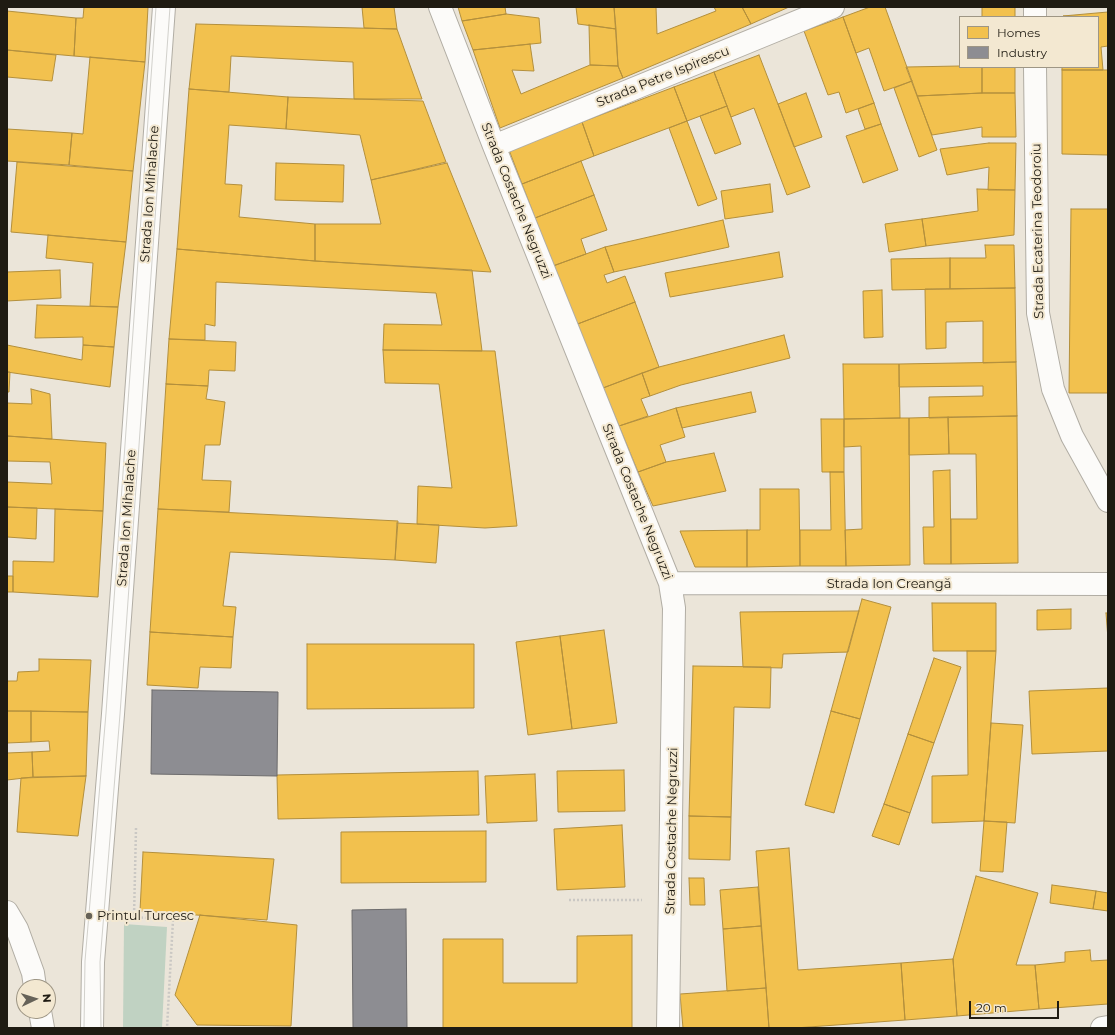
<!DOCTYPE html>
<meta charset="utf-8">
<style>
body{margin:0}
#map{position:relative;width:1115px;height:1035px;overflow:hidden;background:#ebe5d9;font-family:Montserrat,sans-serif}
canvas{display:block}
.frame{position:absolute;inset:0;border:8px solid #1f1b12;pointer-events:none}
.legend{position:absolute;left:959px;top:16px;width:140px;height:52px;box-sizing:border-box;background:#f3e8d1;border:1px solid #9e9685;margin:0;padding:5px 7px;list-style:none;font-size:12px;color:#1f1b12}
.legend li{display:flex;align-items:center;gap:8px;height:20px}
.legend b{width:20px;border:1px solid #9e9685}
.north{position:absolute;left:16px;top:979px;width:40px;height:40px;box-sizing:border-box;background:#f3e8d1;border:1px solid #9e9685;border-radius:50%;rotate:86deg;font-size:11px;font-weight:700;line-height:16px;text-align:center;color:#1f1b12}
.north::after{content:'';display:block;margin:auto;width:14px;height:18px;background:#666258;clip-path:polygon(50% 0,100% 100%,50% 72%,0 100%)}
.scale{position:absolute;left:969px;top:1001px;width:90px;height:18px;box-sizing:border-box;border:2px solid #1f1b12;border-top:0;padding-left:5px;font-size:12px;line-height:14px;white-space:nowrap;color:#1f1b12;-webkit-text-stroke:3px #f3e8d1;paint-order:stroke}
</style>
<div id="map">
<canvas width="1115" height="1035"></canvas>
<div class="frame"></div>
<ul class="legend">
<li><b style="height:11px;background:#f2c14e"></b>Homes</li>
<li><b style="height:11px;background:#8d8d92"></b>Industry</li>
</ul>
<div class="north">N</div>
<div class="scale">20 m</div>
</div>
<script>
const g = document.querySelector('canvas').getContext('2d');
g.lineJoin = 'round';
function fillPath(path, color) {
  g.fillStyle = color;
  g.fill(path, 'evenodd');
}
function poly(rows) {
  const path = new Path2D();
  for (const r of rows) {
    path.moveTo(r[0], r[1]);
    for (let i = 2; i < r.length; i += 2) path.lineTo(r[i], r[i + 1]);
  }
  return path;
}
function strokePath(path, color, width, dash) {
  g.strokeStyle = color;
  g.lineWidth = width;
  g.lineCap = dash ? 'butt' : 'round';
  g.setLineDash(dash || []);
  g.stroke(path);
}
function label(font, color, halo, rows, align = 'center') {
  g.font = font + ' Montserrat,sans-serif';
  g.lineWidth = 4;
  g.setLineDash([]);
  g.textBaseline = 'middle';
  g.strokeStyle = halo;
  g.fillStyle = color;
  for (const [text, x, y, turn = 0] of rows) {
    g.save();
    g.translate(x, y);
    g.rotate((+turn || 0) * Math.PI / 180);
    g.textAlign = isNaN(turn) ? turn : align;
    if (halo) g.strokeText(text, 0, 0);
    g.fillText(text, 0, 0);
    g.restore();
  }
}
const green = poly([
 [124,924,167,927,162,1028,123,1028]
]);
const homes = poly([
 [84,7,148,7,145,62,74,56,76,18,83,18,84,7],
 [362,7,394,7,397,29,364,28,362,7],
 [458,7,505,7,506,14,462,21,458,7],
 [576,7,614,7,616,29,578,24,576,7],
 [614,7,656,7,657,34,716,11,714,7,742,7,751,24,623,78,618,66,614,7],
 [742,7,789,7,751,24,742,7],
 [870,7,885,7,912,81,884,91,869,48,856,53,843,17,870,7],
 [982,7,1015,7,1015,17,982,17,982,7],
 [7,11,76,18,74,56,7,50,7,11],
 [1108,12,1108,46,1101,47,1103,70,1062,70,1062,67,1098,67,1098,17,1063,16,1108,12],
 [506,14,539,18,541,43,473,50,462,21,506,14],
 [843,17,874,103,846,113,839,92,828,95,804,31,843,17],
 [196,24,397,29,422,99,354,99,353,62,231,56,229,92,189,89,196,24],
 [589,25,616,29,618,66,590,65,589,25],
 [530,44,534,71,512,70,521,94,590,65,618,66,623,78,500,128,473,50,530,44],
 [7,50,56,55,52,81,7,77,7,50],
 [759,55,810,187,787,195,754,108,731,117,714,72,759,55],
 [90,57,145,62,133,171,69,165,72,133,83,134,90,57],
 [960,66,982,67,982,93,917,96,906,67,960,66],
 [982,67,1015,67,1015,93,982,93,982,67],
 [1062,70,1108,70,1108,155,1062,154,1062,70],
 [714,72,727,106,687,121,674,87,714,72],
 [912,81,937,150,919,157,894,88,912,81],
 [674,87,687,121,594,156,582,122,674,87],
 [189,89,288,97,286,129,229,125,225,184,242,185,239,217,315,224,315,261,177,249,189,89],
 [806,93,822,137,794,147,778,104,806,93],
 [982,93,1015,93,1016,137,982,137,982,127,932,135,917,96,982,93],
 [288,97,423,101,446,162,371,180,360,135,286,129,288,97],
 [874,103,881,124,865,129,858,109,874,103],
 [727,106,741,144,715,154,700,116,727,106],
 [687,121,717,199,698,206,669,128,687,121],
 [582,122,594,156,522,184,509,150,582,122],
 [881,124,898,170,863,183,846,136,881,124],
 [7,129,72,133,69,165,7,161,7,129],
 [989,143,1016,143,1015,190,988,190,989,167,947,175,940,149,989,143],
 [581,161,594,195,535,218,522,184,581,161],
 [17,162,133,171,126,242,11,232,17,162],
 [276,163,344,165,343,202,275,200,276,163],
 [447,163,491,272,315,261,315,224,381,224,371,180,447,163],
 [770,184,773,212,725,219,721,191,770,184],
 [977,189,1015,190,1014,235,926,246,922,219,978,211,977,189],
 [594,195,607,230,581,239,586,254,553,266,535,218,594,195],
 [1071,209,1108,209,1108,393,1069,393,1071,209],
 [922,219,926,246,889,252,885,224,922,219],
 [723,220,729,247,614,272,605,247,723,220],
 [48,235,126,242,118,307,90,306,93,263,46,258,48,235],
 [985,245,1014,245,1015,288,950,289,950,258,986,258,985,245],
 [605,247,614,272,604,275,607,283,625,276,635,302,575,325,553,266,605,247],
 [177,249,315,261,472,270,482,351,383,350,384,324,442,325,436,293,216,282,215,326,205,324,205,340,169,339,177,249],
 [779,252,783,277,670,297,665,273,779,252],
 [950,258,950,289,892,290,891,259,950,258],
 [60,270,61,298,7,301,7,272,60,270],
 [1015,288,1016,362,983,363,983,321,946,322,946,348,926,349,925,289,1015,288],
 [882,290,883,337,864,338,863,291,882,290],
 [635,302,659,367,603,388,575,325,635,302],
 [37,305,118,307,114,347,83,345,83,337,35,338,37,305],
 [784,335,790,358,681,385,650,396,642,373,659,367,784,335],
 [169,339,236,342,235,371,209,370,208,386,166,384,169,339],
 [7,345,82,360,83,345,114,347,110,387,7,372,7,345],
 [383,350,495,351,517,526,485,528,417,524,418,486,452,488,439,384,385,383,383,350],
 [1016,362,1017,416,929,418,929,397,983,396,983,386,899,387,899,364,1016,362],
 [843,364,899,364,900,418,844,419,843,364],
 [7,372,10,372,9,392,7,392,7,372],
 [642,373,650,396,641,399,648,416,619,426,603,388,642,373],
 [166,384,208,386,206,399,225,402,220,445,205,445,202,480,231,481,229,512,158,509,166,384],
 [31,389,50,394,52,439,7,436,7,403,32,404,31,389],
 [751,392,756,412,682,428,676,408,751,392],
 [676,408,685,437,660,445,666,462,638,472,619,426,676,408],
 [1017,416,1018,563,951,564,951,519,977,519,976,454,949,454,948,417,1017,416],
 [948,417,949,454,909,455,909,418,948,417],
 [900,418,909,418,910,565,846,566,845,530,862,529,861,446,844,447,844,419,900,418],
 [821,419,844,419,844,472,822,472,821,419],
 [7,436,106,443,103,511,7,507,7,482,52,484,50,462,7,461,7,436],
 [714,453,726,491,653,506,638,472,666,462,714,453],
 [950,470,951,564,924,564,923,527,934,527,933,471,950,470],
 [830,472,844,472,846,566,800,566,800,530,831,530,830,472],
 [760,489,799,489,800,566,747,567,747,530,760,530,760,489],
 [7,507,37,508,36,539,7,537,7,507],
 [55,509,103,511,98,597,13,592,13,561,54,562,55,509],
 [158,509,398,521,395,560,230,552,223,606,236,607,233,637,150,632,158,509],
 [397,523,439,525,436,563,395,560,397,523],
 [747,530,747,567,695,567,680,531,747,530],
 [7,576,13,576,13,592,7,592,7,576],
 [862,599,891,607,860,719,831,711,862,599],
 [932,603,996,603,996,651,933,651,932,603],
 [1071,609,1071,629,1037,630,1037,610,1071,609],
 [859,611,848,652,783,654,782,668,743,667,740,612,859,611],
 [1106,613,1108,613,1108,639,1106,613],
 [604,630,617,723,572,729,560,636,604,630],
 [150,632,233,637,231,668,200,667,198,688,147,685,150,632],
 [560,636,572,729,528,735,516,642,560,636],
 [307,644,474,644,474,708,307,709,307,644],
 [967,651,996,651,984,821,932,823,932,776,968,775,967,651],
 [934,658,961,667,934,743,908,734,934,658],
 [39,659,91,660,88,712,7,711,7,681,17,681,18,672,39,671,39,659],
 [693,666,771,667,770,708,734,707,731,817,689,816,693,666],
 [1108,688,1108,751,1032,754,1029,691,1108,688],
 [7,711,31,711,31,742,7,743,7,711],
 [31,711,88,712,86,776,33,777,32,752,50,751,49,741,31,742,31,711],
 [831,711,860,719,834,813,805,805,831,711],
 [991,723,1023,725,1015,823,984,821,991,723],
 [908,734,934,743,910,813,884,804,908,734],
 [32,752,33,777,7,780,7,753,32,752],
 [624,770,625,811,558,812,557,771,624,770],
 [478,771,479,815,278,819,277,775,478,771],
 [535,774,537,821,487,823,485,776,535,774],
 [86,776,78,836,17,832,21,778,86,776],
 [884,804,910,813,899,845,872,836,884,804],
 [689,816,731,817,730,860,689,859,689,816],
 [984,821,1007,822,1003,872,980,871,984,821],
 [622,825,625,887,557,890,554,829,622,825],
 [486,831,486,882,341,883,341,832,486,831],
 [789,848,798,970,901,963,905,1020,795,1028,769,1028,756,851,789,848],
 [143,852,274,859,267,920,140,911,143,852],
 [976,876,1038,893,1016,965,1035,965,1039,1009,957,1016,953,959,976,876],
 [689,878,704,878,705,905,690,905,689,878],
 [1052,885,1096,891,1093,909,1050,903,1052,885],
 [758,887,761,926,723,929,720,890,758,887],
 [1096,891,1108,893,1108,911,1093,909,1096,891],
 [200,915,297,925,291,1026,197,1025,175,995,200,915],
 [761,926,766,988,727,991,723,929,761,926],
 [632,935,632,1028,443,1028,443,939,503,939,503,983,577,983,577,936,632,935],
 [1090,950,1091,961,1108,960,1108,1004,1039,1009,1035,965,1065,962,1065,952,1090,950],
 [953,959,957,1016,905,1020,901,963,953,959],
 [766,988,769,1028,683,1028,680,994,766,988]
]);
const industry = poly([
 [152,690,278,692,277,776,151,774,152,690],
 [406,909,407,1028,353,1028,352,910,406,909]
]);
const path = poly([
 [136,828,134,917,173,920,167,1028],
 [569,900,642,900]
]);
const street = poly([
 [440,7,494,146,670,583,674,608,668,1028],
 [1035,7,1035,17],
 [1035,67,1038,313,1053,389,1072,436,1108,501],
 [494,146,833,7],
 [670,583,1108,584],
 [7,912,17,929,33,973,35,987],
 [40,1011,43,1028],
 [92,1028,93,962,113,714,164,7],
 [1102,1028,1108,1027]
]);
const tram = poly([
 [84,1028,85,961,106,713,156,7],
 [101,1028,100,962,120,714,170,7]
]);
const markers = [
 [89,916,4,"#666258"]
];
const streetNames = [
 ["Strada Petre Ispirescu",663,77,-22],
 ["Strada Ion Mihalache",150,194,-86],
 ["Strada Costache Negruzzi",516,201,68],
 ["Strada Ecaterina Teodoroiu",1038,231,-91],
 ["Strada Costache Negruzzi",637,502,68],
 ["Strada Ion Mihalache",127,518,-86],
 ["Strada Ion Creangă",889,584],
 ["Strada Costache Negruzzi",672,831,-89]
];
const poiNames = [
 ["Prințul Turcesc",97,916]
];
fillPath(green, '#c0d2c2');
fillPath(homes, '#f2c14e');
strokePath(homes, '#b38f3c', 1);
fillPath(industry, '#8d8d92');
strokePath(industry, '#6c6b6c', 1);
strokePath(street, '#b1ada4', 24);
strokePath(path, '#cac8c4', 2.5, [2, 2]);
strokePath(street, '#fcfbf9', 22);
strokePath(tram, '#d2d1cc', 1);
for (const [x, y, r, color] of markers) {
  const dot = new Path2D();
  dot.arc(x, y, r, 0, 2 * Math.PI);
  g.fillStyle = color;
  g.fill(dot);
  strokePath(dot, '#f3e8d1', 1.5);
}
label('13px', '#1f1b12', '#f3e8d1', streetNames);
label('13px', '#1f1b12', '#f3e8d1', poiNames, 'left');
</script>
